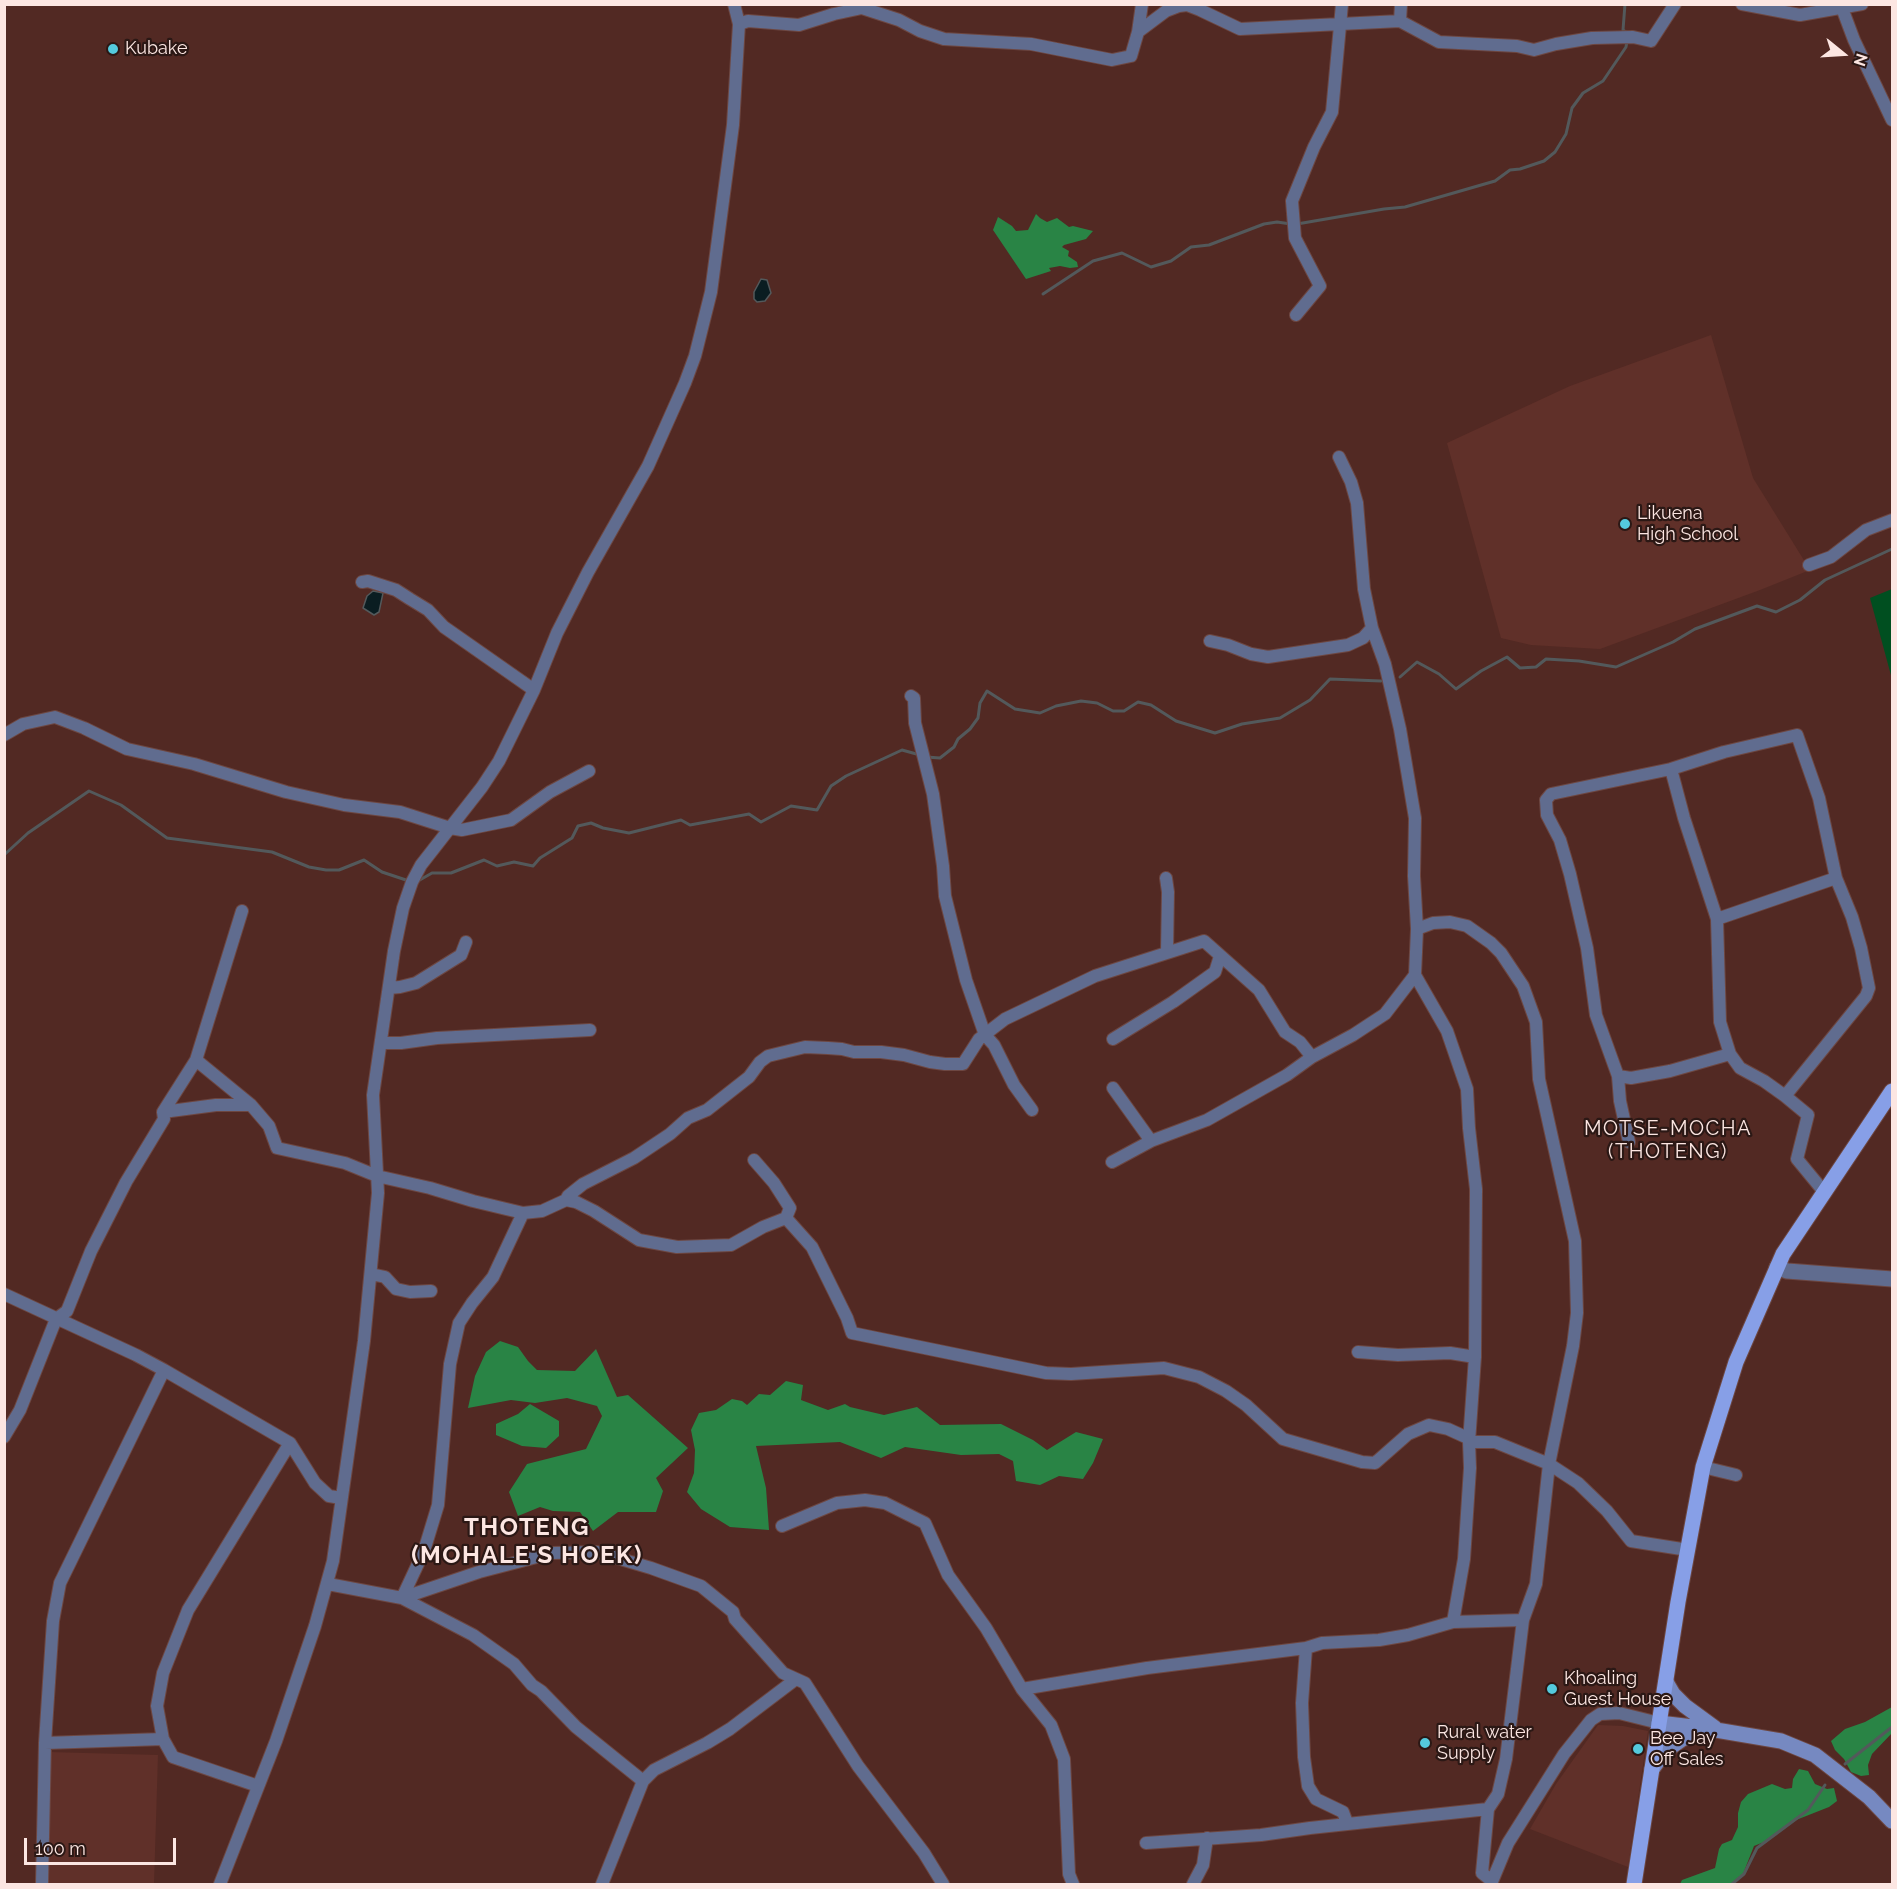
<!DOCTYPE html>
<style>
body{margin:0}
#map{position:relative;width:1897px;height:1889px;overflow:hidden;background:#522923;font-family:Raleway,sans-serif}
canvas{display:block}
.frame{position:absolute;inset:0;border:6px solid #fce6e2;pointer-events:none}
.north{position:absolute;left:1813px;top:24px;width:60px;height:60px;-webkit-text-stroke:4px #2b1815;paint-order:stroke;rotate:108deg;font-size:16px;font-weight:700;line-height:24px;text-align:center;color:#fce6e2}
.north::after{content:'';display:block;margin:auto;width:21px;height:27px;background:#fce6e2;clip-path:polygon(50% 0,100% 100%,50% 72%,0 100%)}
.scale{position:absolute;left:24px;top:1838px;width:152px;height:27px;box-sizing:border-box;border:3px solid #fce6e2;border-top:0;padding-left:8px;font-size:18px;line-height:21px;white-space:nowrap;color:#fce6e2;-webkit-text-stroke:4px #2b1815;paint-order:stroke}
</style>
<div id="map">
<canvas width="1897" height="1889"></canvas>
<div class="frame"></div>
<div class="north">N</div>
<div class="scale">100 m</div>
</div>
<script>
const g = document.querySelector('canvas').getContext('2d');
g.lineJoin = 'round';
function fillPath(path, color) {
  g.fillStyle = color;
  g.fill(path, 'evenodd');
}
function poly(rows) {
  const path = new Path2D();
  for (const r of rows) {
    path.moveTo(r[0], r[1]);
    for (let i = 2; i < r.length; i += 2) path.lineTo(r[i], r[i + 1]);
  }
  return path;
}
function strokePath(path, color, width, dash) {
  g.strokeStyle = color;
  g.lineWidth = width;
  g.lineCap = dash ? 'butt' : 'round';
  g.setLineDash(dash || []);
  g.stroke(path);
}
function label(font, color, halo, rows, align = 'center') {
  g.font = font + ' Raleway,sans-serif';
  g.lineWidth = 4.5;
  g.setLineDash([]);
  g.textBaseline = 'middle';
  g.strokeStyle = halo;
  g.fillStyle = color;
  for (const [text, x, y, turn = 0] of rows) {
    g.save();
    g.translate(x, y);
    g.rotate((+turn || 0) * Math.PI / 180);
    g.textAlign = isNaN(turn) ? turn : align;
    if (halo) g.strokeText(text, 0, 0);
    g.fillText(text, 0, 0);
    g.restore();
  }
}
const built = poly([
 [1711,335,1753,478,1810,570,1760,590,1600,649,1531,645,1501,638,1447,443,1570,386],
 [1598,1725,1623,1726,1648,1731,1628,1867,1530,1829,1556,1784],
 [49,1752,158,1755,154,1884,47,1884]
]);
const green = poly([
 [1892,589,1892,679,1870,598]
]);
const forest = poly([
 [1036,214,1040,218,1047,222,1057,218,1069,227,1073,226,1093,231,1086,239,1064,245,1062,247,1069,251,1068,256,1077,262,1078,267,1070,268,1060,266,1049,268,1051,271,1026,279,993,230,998,217,1012,226,1016,231,1028,230],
 [500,1341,518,1347,528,1361,537,1370,575,1371,596,1349,617,1397,628,1395,688,1448,656,1478,663,1491,656,1512,618,1512,593,1531,580,1512,553,1511,540,1507,518,1516,509,1492,527,1464,586,1449,602,1416,597,1406,567,1398,535,1403,511,1400,468,1408,475,1376,486,1352],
 [786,1381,803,1385,801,1400,828,1410,845,1404,850,1407,884,1415,917,1407,940,1425,1001,1424,1033,1440,1047,1450,1076,1432,1103,1439,1093,1463,1083,1479,1059,1476,1040,1485,1016,1481,1013,1461,999,1454,961,1455,905,1447,881,1458,840,1442,756,1446,766,1488,769,1530,730,1527,701,1509,687,1492,694,1473,695,1450,691,1430,699,1413,716,1410,732,1399,742,1401,747,1405,759,1394,770,1395],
 [530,1404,559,1421,559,1436,546,1448,522,1446,496,1435,496,1424,518,1414],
 [1892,1707,1892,1733,1872,1754,1868,1765,1869,1775,1861,1776,1851,1772,1844,1759,1835,1750,1831,1741,1845,1729,1865,1722],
 [1799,1769,1808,1771,1815,1784,1827,1789,1834,1788,1837,1801,1829,1807,1791,1822,1764,1842,1754,1846,1743,1874,1732,1884,1680,1884,1682,1880,1715,1868,1719,1849,1722,1844,1732,1840,1738,1827,1738,1813,1741,1802,1748,1794,1772,1784,1785,1789,1792,1788,1793,1779]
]);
const water = poly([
 [761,279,767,280,771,293,765,301,757,302,754,299,754,292,761,279],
 [373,591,383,593,379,612,374,615,363,608,367,596,373,591]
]);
const stream = poly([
 [1625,4,1623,30,1626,32],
 [1297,224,1384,209,1405,207,1495,181,1510,170,1520,169,1544,161,1555,152,1566,134,1572,108,1583,93,1603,81,1626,47,1627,41],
 [1043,294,1093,261,1122,253,1151,267,1171,261,1191,247,1209,245,1264,224,1277,222,1291,224],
 [1400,677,1417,662,1439,674,1456,689,1481,671,1507,657,1520,668,1536,667,1546,659,1579,661,1616,667,1673,642,1695,629,1757,606,1776,612,1800,600,1825,580,1892,549],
 [926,757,940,758,954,747,958,739,970,729,978,718,980,703,987,691,1015,709,1040,713,1056,706,1081,701,1097,703,1113,711,1124,711,1138,702,1151,705,1176,721,1215,733,1242,724,1280,718,1310,700,1330,679,1381,681],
 [4,855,28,833,89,791,121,805,167,838,272,852,309,867,326,870,339,870,364,860,382,872,409,881],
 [418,881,432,873,451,873,484,860,497,866,514,862,533,866,540,858,572,838,578,826,591,823,603,828,629,833,681,820,690,825,749,814,761,822,791,806,817,810,831,786,846,776,902,750,920,755],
 [1845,1764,1892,1727],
 [1732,1884,1744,1874,1757,1848,1808,1810,1825,1785]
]);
const minor = poly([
 [1742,4,1800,15,1862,4],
 [1842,8,1854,40,1892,120],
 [1400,21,1401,4],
 [739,24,748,21,799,25,834,14,862,8,899,20,920,31,944,39,1031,44,1112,60,1131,56,1138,32,1166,11,1179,6,1187,5,1200,10,1240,29,1400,21,1439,42,1517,46,1534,50,1556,44,1592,38,1633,37,1651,41,1675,4],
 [1138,32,1142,4],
 [1296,315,1320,286,1295,238,1292,201,1314,147,1332,112,1342,4],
 [1339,457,1351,482,1357,503,1364,589,1372,628,1385,664,1400,729,1415,818,1414,876,1417,929,1415,975,1447,1031,1467,1089,1469,1128,1476,1189,1475,1357,1469,1442,1470,1468,1464,1559,1453,1622],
 [1809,565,1831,557,1866,530,1892,520],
 [362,582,368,581,396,590,410,599,428,610,444,627,534,690],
 [1210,641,1228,645,1251,654,1268,657,1348,645,1363,638,1372,628],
 [911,696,914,698,915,723,933,794,943,866,945,896,966,980,985,1035,994,1045,1014,1085,1032,1110],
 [4,735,23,724,55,717,84,728,127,749,194,764,286,792,344,805,400,812,450,828,462,830,511,820,550,792,589,771],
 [1671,769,1684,818,1717,919,1720,1022,1730,1054,1740,1068,1764,1081,1785,1096],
 [1166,878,1168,892,1167,952],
 [1717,919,1836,878],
 [1417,929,1433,923,1450,922,1467,926,1491,943,1501,953,1523,986,1536,1022,1539,1079,1575,1241,1577,1313,1573,1346,1549,1464,1536,1584,1523,1620,1506,1759,1498,1794,1488,1809,1482,1873,1492,1881],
 [389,988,400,987,416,983,461,955,466,942],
 [1113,1039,1173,1002,1215,972,1220,956],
 [381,1043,401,1043,437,1038,590,1030],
 [196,1060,251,1105,269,1126,277,1148,345,1163,377,1176,430,1188,473,1201,523,1213,542,1211,566,1200,576,1202,594,1211,639,1240,677,1247,731,1245,763,1227,786,1218],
 [1618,1076,1631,1078,1670,1071,1730,1054],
 [1113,1088,1151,1141],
 [163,1112,196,1060,242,911],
 [1629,1142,1620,1101,1618,1076,1596,1015,1587,948,1570,874,1560,840,1547,815,1546,800,1551,794,1671,769,1724,752,1797,735,1819,798,1836,878,1852,917,1861,948,1869,988,1866,996,1785,1096,1808,1115,1797,1159,1825,1193],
 [754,1160,774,1183,790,1208,786,1218],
 [1112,1162,1151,1141,1207,1120,1287,1075,1312,1057,1353,1035,1385,1014,1415,975],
 [566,1200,568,1196,583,1184,634,1158,670,1134,688,1118,707,1110,749,1077,760,1062,768,1056,805,1047,828,1048,842,1049,854,1052,881,1052,904,1055,930,1062,945,1064,963,1064,979,1039,1005,1019,1095,976,1204,941,1259,990,1285,1032,1300,1042,1312,1057],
 [786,1218,812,1247,847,1318,852,1333,1046,1373,1071,1374,1164,1368,1199,1377,1226,1391,1246,1405,1283,1439,1362,1462,1375,1463,1408,1434,1429,1425,1448,1429,1470,1439],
 [371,1274,385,1277,396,1289,410,1292,431,1291],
 [4,1294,136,1355,164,1370,60,1583,53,1621,45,1743,42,1884],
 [1358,1352,1398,1355,1450,1353,1475,1357],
 [164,1370,290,1443,315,1483,329,1496,341,1498],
 [4,1437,20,1410,56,1319,67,1311,91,1251,126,1182,164,1119,163,1112,216,1105,251,1105],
 [1469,1442,1495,1442,1549,1464,1578,1483,1607,1511,1631,1541,1688,1550],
 [1703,1467,1736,1475],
 [782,1526,837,1503,865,1500,885,1503,925,1523,948,1575,986,1628,1022,1689,1051,1725,1064,1759,1069,1874,1073,1884],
 [328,1584,402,1598,473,1635,514,1664,532,1685,541,1691,576,1727,643,1781],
 [402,1598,479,1572,552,1553,597,1552,651,1568,701,1586,733,1612,735,1619,783,1673,805,1683,858,1766,924,1853,943,1884],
 [402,1598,424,1551,438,1505,450,1364,459,1323,472,1303,493,1277,523,1213],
 [1306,1648,1302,1703,1304,1757,1308,1786,1316,1799,1343,1812,1347,1823],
 [1022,1689,1147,1668,1306,1648,1322,1643,1379,1640,1408,1635,1453,1622,1523,1620],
 [45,1743,163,1739],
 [258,1786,173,1757,163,1739,157,1706,163,1673,188,1610,290,1443],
 [1146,1843,1261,1835,1310,1828,1488,1809],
 [220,1884,276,1741,315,1626,333,1561,364,1341,378,1193,373,1095,394,951,403,908,412,882,421,865,482,787,499,761,534,690,557,633,588,572,648,466,685,383,695,356,711,292,733,125,739,24,734,4],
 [602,1884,643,1781,654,1770,707,1743,730,1729,796,1679],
 [1193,1884,1203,1865,1207,1838],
 [1491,1884,1508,1843,1564,1754,1591,1720,1600,1714,1619,1713,1659,1723]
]);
const tertiary = poly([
 [1777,1267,1787,1271,1892,1279]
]);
const secondary = poly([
 [1666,1682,1673,1694,1685,1706,1715,1728],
 [1659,1723,1710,1729,1781,1741,1815,1755,1869,1797,1892,1821],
 [1652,1769,1665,1751,1682,1739,1707,1730]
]);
const primary = poly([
 [1634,1884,1678,1602,1703,1467,1736,1362,1783,1254,1892,1091]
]);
const markers = [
 [113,49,6,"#54cadd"],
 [1625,524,6,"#54cadd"],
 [1552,1689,6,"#54cadd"],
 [1425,1743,6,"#54cadd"],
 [1638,1749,6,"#54cadd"]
];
const poiNames = [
 ["Kubake",125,49],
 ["Likuena",1637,514],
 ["High School",1637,535],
 ["Khoaling",1564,1679],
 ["Guest House",1564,1700],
 ["Rural water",1437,1733],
 ["Supply",1437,1754],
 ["Bee Jay",1650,1739],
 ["Off Sales",1650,1760]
];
const neighbourhoodNames = [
 ["MOTSE-MOCHA",1668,1129],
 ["(THOTENG)",1668,1152]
];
const districtNames = [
 ["THOTENG",527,1528],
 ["(MOHALE'S HOEK)",527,1556]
];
fillPath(built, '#603029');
fillPath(green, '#004f20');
fillPath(forest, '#298445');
fillPath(water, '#0a1d21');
strokePath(water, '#53595b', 1.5);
strokePath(stream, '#53595b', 3);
strokePath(minor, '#6d4742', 14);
strokePath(tertiary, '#6d4742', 17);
strokePath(secondary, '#6d4742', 17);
strokePath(primary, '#6d4742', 17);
strokePath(minor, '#606c8f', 12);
strokePath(tertiary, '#606c8f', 15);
strokePath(secondary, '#7689c1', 15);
strokePath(primary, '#879fe7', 15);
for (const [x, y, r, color] of markers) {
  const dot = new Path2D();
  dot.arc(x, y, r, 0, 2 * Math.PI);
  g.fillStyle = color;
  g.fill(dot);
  strokePath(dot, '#2b1815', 2);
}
label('18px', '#fce6e2', '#2b1815', poiNames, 'left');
g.letterSpacing = '1.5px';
label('20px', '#fce6e2', '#2b1815', neighbourhoodNames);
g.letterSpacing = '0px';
g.letterSpacing = '1.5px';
label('bold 24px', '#fce6e2', '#2b1815', districtNames);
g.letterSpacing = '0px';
</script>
